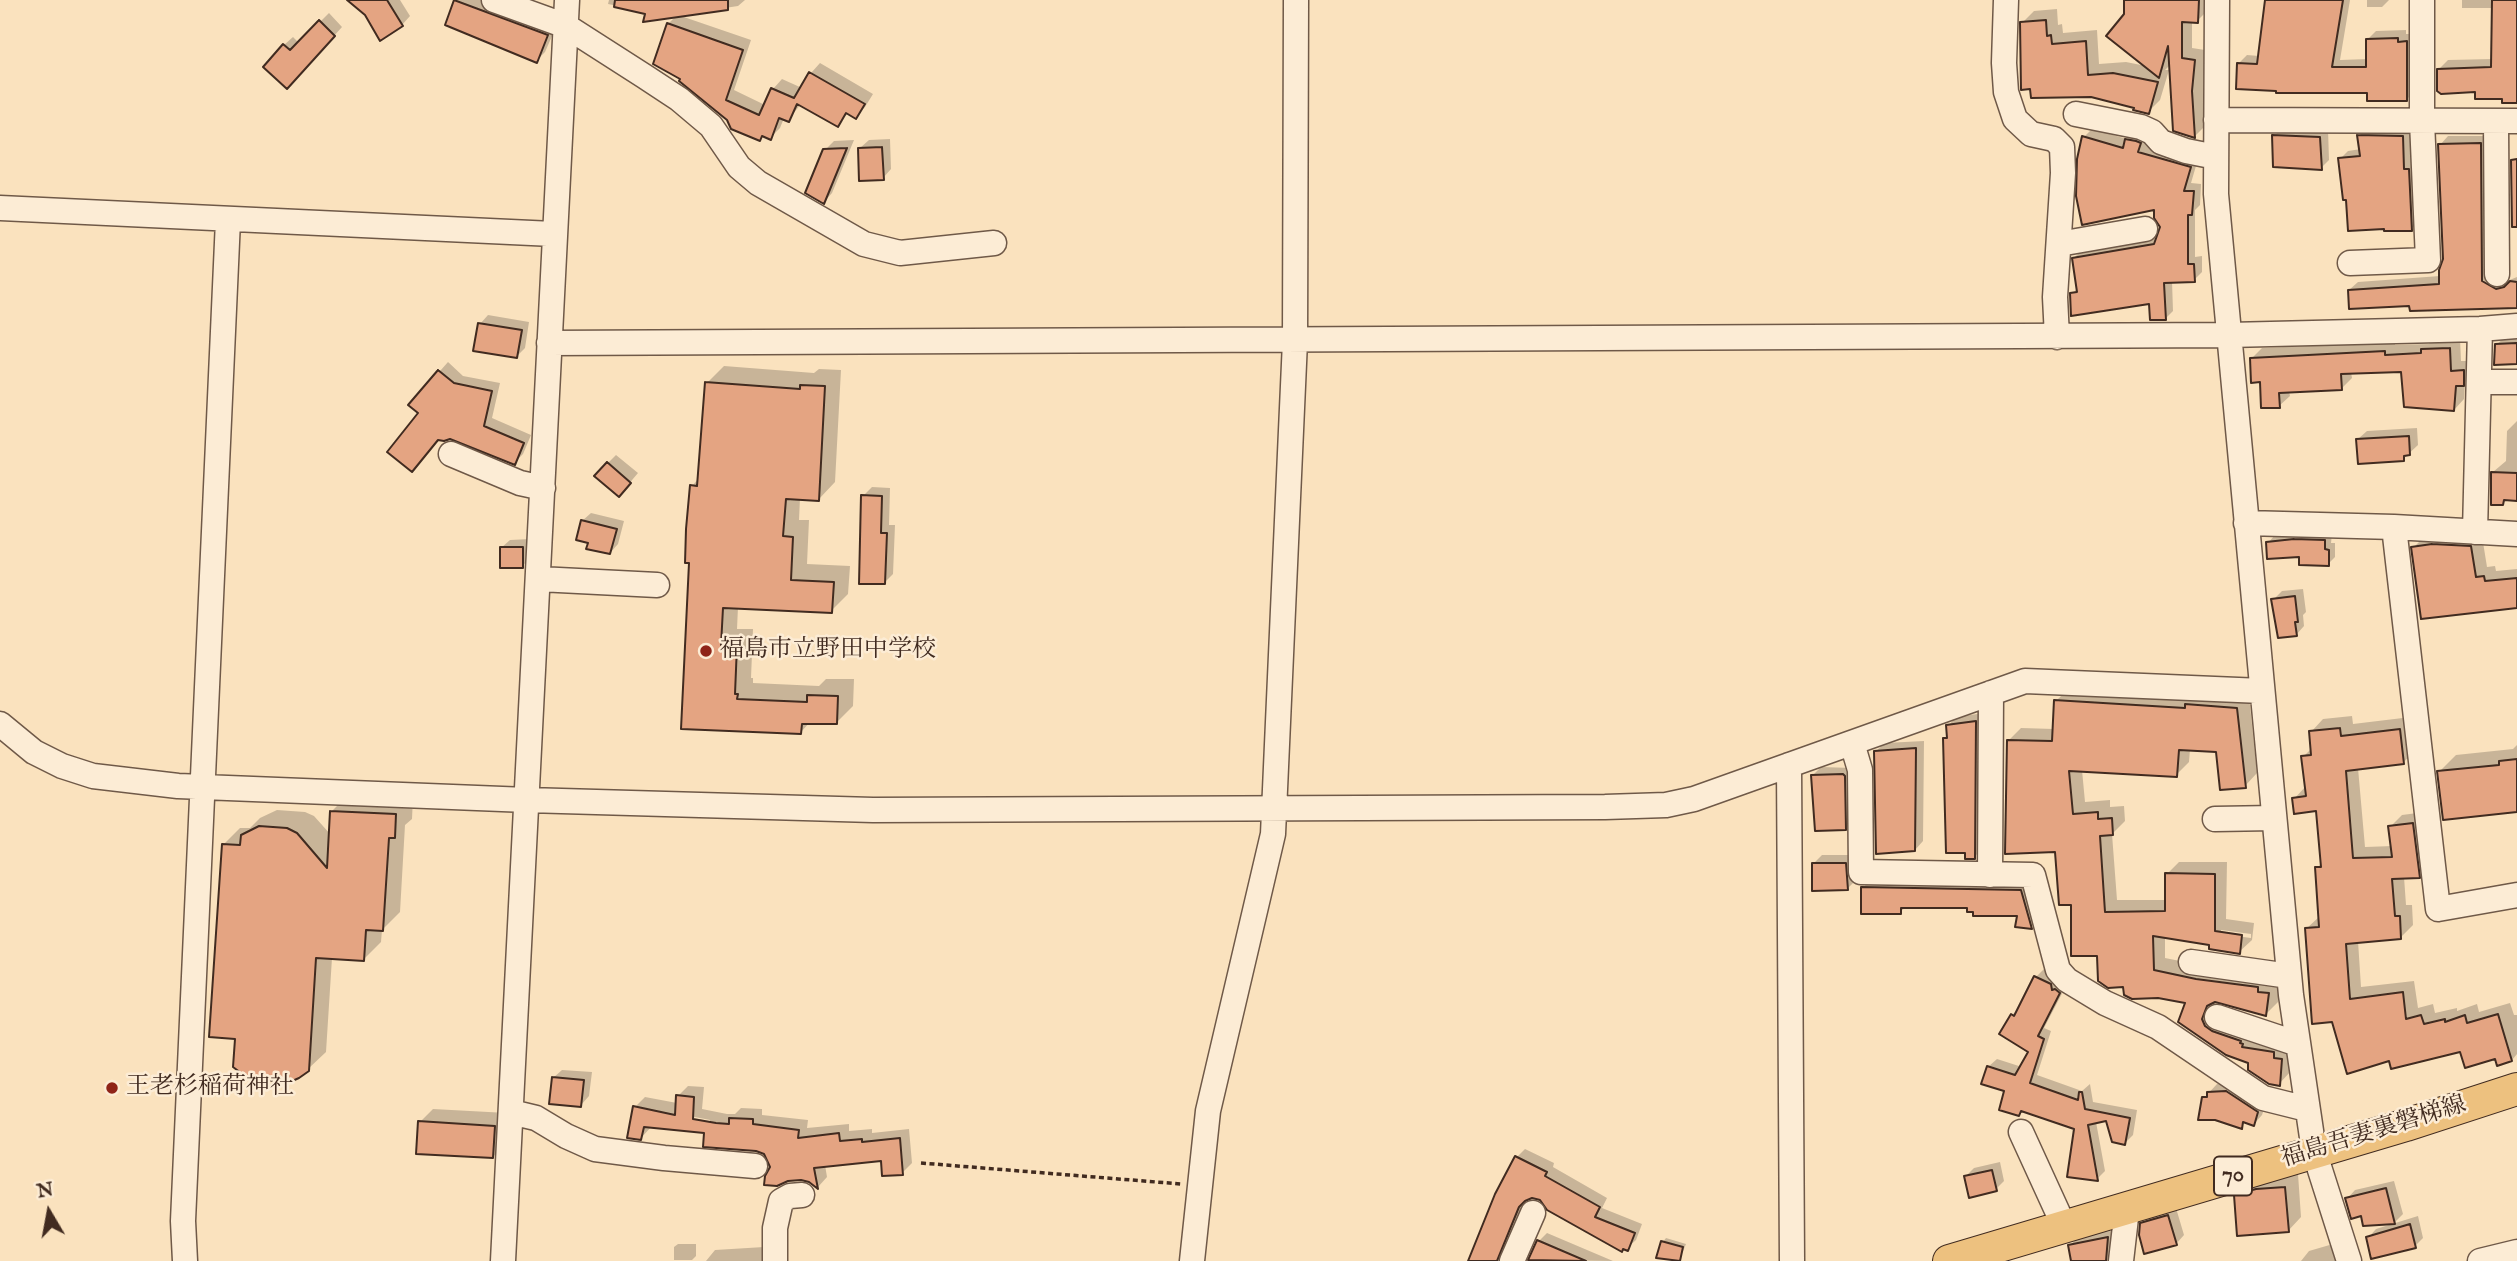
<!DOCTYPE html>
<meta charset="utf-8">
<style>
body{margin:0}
#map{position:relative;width:2517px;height:1261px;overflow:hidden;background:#fae2be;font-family:"IM FELL English",serif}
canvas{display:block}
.north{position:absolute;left:14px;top:1177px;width:70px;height:70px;-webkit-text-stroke:5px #fcecd5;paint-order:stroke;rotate:350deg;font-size:19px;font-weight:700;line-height:28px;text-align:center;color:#412b20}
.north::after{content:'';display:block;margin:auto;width:24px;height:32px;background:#412b20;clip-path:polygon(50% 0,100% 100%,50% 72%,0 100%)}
</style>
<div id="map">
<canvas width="2517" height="1261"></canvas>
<div class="north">N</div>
</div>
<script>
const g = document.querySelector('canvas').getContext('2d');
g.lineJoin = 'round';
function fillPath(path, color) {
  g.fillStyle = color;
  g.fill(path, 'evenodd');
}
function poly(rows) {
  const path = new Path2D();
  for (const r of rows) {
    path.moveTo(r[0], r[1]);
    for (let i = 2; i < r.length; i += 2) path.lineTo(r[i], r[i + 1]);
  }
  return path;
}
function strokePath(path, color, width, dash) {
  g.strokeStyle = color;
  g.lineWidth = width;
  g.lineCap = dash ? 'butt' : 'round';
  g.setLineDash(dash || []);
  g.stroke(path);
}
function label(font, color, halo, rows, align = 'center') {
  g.font = font + ' "IM FELL English","Noto Serif JP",serif';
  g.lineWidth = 5;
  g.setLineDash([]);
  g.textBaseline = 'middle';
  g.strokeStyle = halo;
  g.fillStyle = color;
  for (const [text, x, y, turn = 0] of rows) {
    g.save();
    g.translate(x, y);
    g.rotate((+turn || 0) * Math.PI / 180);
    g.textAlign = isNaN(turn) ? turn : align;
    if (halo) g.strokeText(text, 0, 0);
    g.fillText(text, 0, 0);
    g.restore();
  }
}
const shadow = poly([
 [349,0,400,0,410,16,402,25,366,14],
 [456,0,486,0,556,27,545,52,536,61,447,24],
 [609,0,745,0,738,6,678,15,751,40,734,90,765,105,773,89,782,79,802,88,811,73,820,63,873,94,865,107,856,116,849,112,837,125,801,104,788,120,784,118,780,128,770,138,764,135,760,139,728,121,681,78,668,24,677,15,648,12,608,4],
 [2126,0,2208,0,2208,10,2197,21,2192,21,2192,48,2205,50,2203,88,2206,125,2195,136,2175,129,2171,64,2165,70,2169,70,2160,100,2148,112,2136,106,2091,95,2022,23,2034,11,2057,9,2058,25,2062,24,2063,33,2097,30,2099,64,2126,62,2146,66,2126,15],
 [2265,0,2350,0,2340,60,2368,59,2368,39,2376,31,2406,30,2406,34,2415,34,2415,91,2406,100,2238,64,2247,55,2259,56],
 [2367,0,2389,0,2382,7,2367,7],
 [2462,0,2517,0,2517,100,2477,90,2439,69,2448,60,2493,59,2494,8,2462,8],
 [329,13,342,27,296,78,284,45,293,37,299,43],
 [2283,127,2328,129,2329,160,2321,168,2296,168,2296,165,2274,136],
 [2367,128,2410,128,2419,221,2411,229,2348,198,2340,159,2348,151,2361,149,2359,136],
 [2092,129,2127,139,2135,132,2148,135,2145,144,2198,159,2191,183,2201,184,2200,205,2195,210,2195,257,2202,256,2202,272,2194,280,2172,281,2173,311,2165,319,2151,302,2072,294,2078,288,2074,258,2082,250,2159,237,2161,225,2156,208,2084,137],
 [2448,136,2489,136,2499,279,2507,281,2517,277,2517,307,2411,304,2349,290,2358,282,2440,276,2445,260,2440,145],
 [890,139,891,169,883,178,860,148,869,140],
 [854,140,832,193,824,202,825,150,834,141],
 [488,315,529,322,525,348,516,357,480,324],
 [2517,336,2517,362,2496,345,2505,337],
 [2460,338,2461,361,2474,361,2473,374,2465,382,2464,399,2454,410,2402,370,2351,372,2352,378,2341,389,2289,391,2290,396,2279,406,2261,381,2252,358,2262,348,2395,342,2395,345,2429,344,2433,339],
 [448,362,463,376,500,383,492,418,531,435,523,454,514,463,457,439,439,438,420,413,410,405],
 [724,366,814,373,819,369,841,370,835,482,819,499,800,498,799,520,809,520,807,564,850,566,848,594,831,611,738,607,737,629,753,629,751,678,753,678,753,683,819,686,826,679,854,679,853,706,836,723,810,722,801,732,683,727,692,486,699,478,707,383],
 [2517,421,2517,499,2508,498,2503,503,2493,472,2506,461,2507,431],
 [2417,428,2418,445,2403,459,2358,439,2367,431],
 [616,455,638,473,627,486,608,463],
 [872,487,890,488,889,525,895,525,893,574,884,583,863,496],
 [591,513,624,521,618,544,610,553,590,542,582,521],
 [2332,534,2331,543,2335,543,2335,557,2328,564,2268,543,2274,536],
 [2482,536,2487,567,2495,566,2496,571,2517,569,2517,606,2413,548,2424,537],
 [530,539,531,558,522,566,501,548,510,540],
 [2303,589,2306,612,2303,615,2304,626,2296,635,2273,600,2282,591],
 [2068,689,2249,696,2257,773,2245,786,2218,750,2190,749,2189,762,2176,775,2082,770,2085,802,2110,800,2110,807,2124,806,2125,821,2112,834,2117,900,2167,900,2167,874,2179,862,2227,862,2226,919,2254,923,2252,940,2239,952,2211,944,2165,937,2165,958,2280,981,2278,1002,2266,1014,2216,1001,2214,1006,2294,1047,2291,1071,2279,1084,2250,1062,2180,1022,2187,1002,2125,985,2098,954,2073,903,2057,850,2009,740,2021,728,2054,729,2056,701],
 [2221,930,2251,934,2251,938,2221,934],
 [1984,713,1983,849,1974,857,1945,739,1948,735,1948,726,1956,717],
 [2352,716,2353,724,2411,717,2415,750,2403,763,2358,768,2365,847,2393,846,2390,827,2402,815,2425,812,2431,865,2419,877,2404,877,2406,905,2412,905,2413,925,2401,937,2358,941,2361,987,2414,981,2418,1008,2433,1004,2435,1013,2457,1008,2457,1011,2477,1004,2479,1012,2510,1003,2514,1015,2517,1015,2517,1054,2512,1060,2461,1049,2390,1059,2349,1072,2306,929,2320,916,2317,868,2322,863,2317,809,2294,799,2306,786,2303,757,2312,748,2311,732,2323,719],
 [1924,741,1923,841,1915,850,1876,751,1885,743],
 [2517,745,2517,810,2439,772,2456,755,2513,749],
 [1821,767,1853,768,1854,819,1845,828,1813,775],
 [349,794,413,797,412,819,405,825,400,912,382,930,381,942,363,960,332,958,326,1052,308,1069,237,1037,223,845,240,828,250,828,260,818,277,810,305,812,314,816,331,835,331,812],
 [1822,855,1854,855,1856,880,1847,889,1813,864],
 [1871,879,2029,882,2039,919,2031,927,2019,914,1968,906,1906,907,1900,912,1863,888],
 [2044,969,2058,976,2067,984,2044,1028,2051,1031,2037,1075,2082,1091,2090,1084,2093,1102,2137,1110,2133,1135,2125,1143,2107,1119,2096,1122,2105,1171,2097,1179,2076,1128,2023,1110,2019,1114,2006,1090,1988,1067,1997,1059,2022,1067,2030,1051,2012,1015,2021,1007,2036,977],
 [562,1070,592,1072,589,1096,581,1105,553,1078],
 [2235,1083,2266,1103,2262,1115,2254,1124,2246,1121,2241,1127,2204,1098,2217,1084],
 [688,1086,704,1087,702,1109,727,1114,735,1114,741,1108,762,1109,762,1115,808,1120,807,1128,849,1124,849,1131,872,1129,872,1133,909,1129,912,1163,902,1173,882,1159,825,1165,827,1177,818,1187,810,1180,772,1167,765,1153,706,1132,652,1126,641,1138,635,1107,645,1097,677,1103,678,1096],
 [685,1115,710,1120,710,1122,684,1118],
 [433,1109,507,1113,506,1143,493,1157,420,1122],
 [1525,1149,1554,1163,1553,1167,1607,1198,1602,1208,1642,1224,1636,1240,1627,1248,1540,1198,1527,1197,1506,1245,1504,1261,1469,1261,1517,1157],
 [2000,1162,2004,1181,1996,1189,1966,1176,1974,1168],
 [2298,1174,2301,1217,2288,1231,2235,1196,2249,1183,2270,1176],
 [2394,1181,2403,1214,2394,1223,2362,1214,2347,1199,2355,1190],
 [2176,1208,2184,1235,2176,1244,2142,1224,2151,1215],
 [2418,1216,2423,1238,2415,1246,2368,1238,2376,1229],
 [2115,1230,2110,1261,2073,1261,2070,1245,2079,1237],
 [1547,1233,1613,1261,1531,1260,1539,1241],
 [1666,1238,1686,1244,1679,1261,1659,1257,1663,1242],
 [678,1244,696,1244,696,1256,692,1260,674,1260,674,1247],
 [2333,1244,2338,1261,2301,1261,2309,1251],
 [764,1247,764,1261,706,1261,715,1250]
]);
const building = poly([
 [347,0,387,0,403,26,380,41,365,15,347,0],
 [454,0,548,35,537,63,445,25,454,0],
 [615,0,728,0,728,10,643,22,645,14,614,7,615,0],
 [2124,0,2199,0,2198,23,2182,22,2182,58,2195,60,2192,91,2195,138,2173,131,2168,46,2159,78,2106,36,2124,14,2124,0],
 [2265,0,2343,0,2332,67,2366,67,2366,39,2398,38,2398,42,2407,41,2407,101,2367,101,2367,93,2276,93,2276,91,2236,89,2237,63,2257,64,2265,0],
 [2492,0,2517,0,2517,103,2502,103,2502,99,2475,99,2475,92,2441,94,2437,91,2437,69,2491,67,2492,0],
 [319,20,335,36,287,89,263,67,283,44,290,50,319,20],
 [2046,20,2047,36,2051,35,2052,44,2086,41,2088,75,2113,73,2158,82,2149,114,2133,110,2134,108,2091,97,2031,98,2030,89,2021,90,2020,22,2046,20],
 [667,23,743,50,726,100,759,115,771,88,794,98,809,72,865,104,856,119,846,113,838,127,797,104,789,122,779,118,771,140,762,136,760,141,731,129,727,120,679,81,680,79,653,64,667,23],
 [2272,135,2320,137,2322,170,2273,167,2272,135],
 [2357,135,2403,136,2404,169,2409,169,2412,231,2384,231,2384,229,2348,231,2346,200,2343,200,2338,158,2360,156,2357,135],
 [2082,136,2123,148,2125,139,2136,141,2141,143,2138,152,2191,167,2184,191,2194,191,2192,215,2188,215,2188,264,2194,264,2195,282,2164,283,2166,320,2150,320,2149,304,2071,316,2070,293,2077,292,2072,258,2154,244,2160,227,2154,218,2154,210,2082,225,2076,196,2077,159,2082,136],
 [2481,143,2482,281,2496,289,2504,287,2510,281,2517,282,2517,308,2410,311,2409,306,2349,309,2348,290,2439,284,2439,270,2443,259,2438,144,2481,143],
 [882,147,884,180,859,181,858,148,882,147],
 [847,148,824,204,805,193,823,149,847,148],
 [2517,159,2517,227,2512,227,2511,160,2517,159],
 [478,323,522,330,517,358,473,351,478,323],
 [2517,343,2517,364,2494,365,2495,344,2517,343],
 [2450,348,2451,371,2464,370,2464,386,2456,386,2454,411,2404,407,2401,372,2341,374,2342,390,2279,393,2280,408,2261,408,2260,382,2251,383,2250,358,2385,351,2385,355,2421,353,2421,349,2450,348],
 [438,370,454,383,492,391,484,426,524,443,515,465,450,439,444,441,438,440,412,472,387,452,418,413,408,405,438,370],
 [705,382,800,389,800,385,825,386,819,501,786,499,783,536,793,537,791,580,834,582,832,613,723,608,721,645,737,645,735,694,738,694,737,699,807,702,807,695,838,696,837,724,802,724,801,734,681,729,689,563,685,563,686,529,690,485,697,486,705,382],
 [2409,436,2410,455,2404,456,2404,461,2358,464,2356,439,2409,436],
 [607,462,631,483,619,497,594,476,607,462],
 [2491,472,2517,473,2517,501,2504,500,2503,505,2491,505,2491,472],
 [861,495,882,496,881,533,887,533,885,584,859,584,861,495],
 [581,520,617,529,610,554,586,549,588,543,576,540,581,520],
 [2294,539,2325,540,2325,549,2329,550,2329,566,2299,565,2299,557,2267,559,2266,542,2294,539],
 [2432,544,2471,546,2476,577,2484,576,2485,581,2517,578,2517,608,2421,619,2411,547,2432,544],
 [500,547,523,547,523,568,500,568,500,547],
 [2295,596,2298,622,2295,622,2297,636,2278,638,2271,599,2295,596],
 [2054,700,2185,708,2185,704,2237,708,2246,788,2220,790,2216,752,2179,750,2177,777,2069,771,2073,814,2098,812,2098,819,2112,818,2113,835,2100,836,2105,912,2165,911,2165,873,2215,874,2215,931,2242,935,2240,954,2209,949,2209,945,2153,936,2154,970,2196,979,2258,987,2258,992,2269,993,2266,1016,2215,1002,2207,1006,2202,1019,2205,1026,2212,1031,2241,1041,2240,1043,2243,1044,2242,1047,2274,1052,2274,1058,2282,1059,2280,1086,2269,1084,2248,1070,2248,1063,2226,1055,2178,1022,2185,1003,2158,998,2132,999,2124,995,2123,987,2108,988,2098,981,2097,956,2071,956,2071,905,2059,905,2055,852,2005,854,2007,740,2052,741,2054,700],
 [1976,721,1975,859,1965,859,1965,853,1946,853,1943,738,1947,738,1946,725,1976,721],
 [2340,728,2341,736,2400,729,2404,764,2346,771,2353,858,2392,857,2388,826,2413,823,2420,878,2392,879,2395,916,2400,916,2401,939,2346,944,2350,999,2403,992,2406,1019,2421,1015,2424,1024,2445,1019,2445,1022,2465,1015,2467,1023,2498,1014,2512,1061,2497,1066,2495,1059,2465,1068,2460,1052,2391,1069,2389,1061,2347,1074,2332,1022,2312,1024,2305,928,2319,927,2315,867,2321,867,2316,811,2294,814,2292,798,2306,796,2301,756,2311,755,2309,731,2340,728],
 [1916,748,1915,851,1876,854,1874,751,1916,748],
 [2517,759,2517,812,2443,820,2437,771,2499,765,2499,761,2517,759],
 [1843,774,1845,776,1846,830,1815,831,1811,775,1843,774],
 [330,811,396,814,395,838,389,838,383,931,366,930,364,961,316,958,309,1071,299,1078,290,1082,249,1079,233,1067,235,1039,209,1037,222,844,240,845,241,835,259,826,287,828,297,833,327,868,330,811],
 [1812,863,1846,863,1848,890,1812,891,1812,863],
 [1861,887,2021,890,2032,929,2015,927,2017,916,1973,916,1973,912,1967,912,1967,908,1901,908,1901,914,1861,914,1861,887],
 [2034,976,2051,984,2052,990,2055,989,2060,993,2038,1036,2044,1039,2030,1083,2078,1100,2079,1092,2082,1092,2085,1109,2130,1118,2125,1145,2112,1142,2106,1121,2088,1125,2098,1181,2067,1177,2074,1129,2021,1111,2019,1116,1999,1110,2004,1091,1981,1084,1987,1066,2015,1075,2028,1052,1999,1034,2011,1014,2014,1016,2034,976],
 [552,1077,584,1080,581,1107,549,1104,552,1077],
 [2226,1091,2258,1112,2254,1126,2243,1122,2242,1129,2215,1120,2198,1120,2202,1097,2207,1097,2207,1092,2226,1091],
 [676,1095,694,1097,693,1119,716,1123,729,1124,729,1118,753,1119,753,1124,799,1130,798,1138,839,1133,840,1141,862,1139,862,1142,900,1138,903,1175,882,1176,881,1161,814,1168,818,1189,809,1182,801,1180,788,1181,777,1186,764,1185,765,1176,770,1167,764,1154,756,1151,703,1147,704,1133,644,1127,641,1140,627,1138,633,1106,675,1115,676,1095],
 [418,1121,495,1126,493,1158,416,1154,418,1121],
 [1515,1156,1547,1172,1545,1176,1600,1207,1595,1217,1635,1233,1628,1251,1623,1249,1622,1252,1547,1210,1540,1200,1532,1198,1525,1201,1519,1207,1497,1261,1468,1261,1495,1194,1515,1156],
 [1992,1170,1997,1191,1969,1198,1964,1176,1992,1170],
 [2285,1187,2289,1232,2237,1236,2234,1195,2256,1189,2285,1187],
 [2386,1188,2395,1224,2363,1226,2361,1216,2351,1219,2345,1198,2386,1188],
 [2168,1215,2177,1245,2144,1254,2139,1235,2140,1223,2168,1215],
 [2410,1224,2416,1248,2371,1259,2366,1237,2410,1224],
 [2108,1237,2106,1261,2071,1261,2068,1245,2108,1237],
 [1537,1240,1586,1261,1528,1260,1537,1240],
 [1661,1241,1683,1247,1680,1261,1656,1258,1661,1241]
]);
const path = poly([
 [921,1163,1181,1184]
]);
const minor = poly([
 [494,0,566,26,644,76,679,99,711,126,739,167,758,183,864,244,900,253,994,243],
 [2006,0,2004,63,2006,92,2015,119,2031,134,2054,139,2062,147,2063,173,2055,297,2057,337],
 [2217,0,2216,194,2291,995,2314,1151,2349,1261],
 [2076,114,2141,127,2152,132,2161,142,2186,151,2216,157],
 [2216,120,2517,121],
 [2496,121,2497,274],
 [0,208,553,234],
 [2059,244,2145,229],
 [2350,263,2428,260,2422,121,2422,0],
 [549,343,2229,335,2480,329,2517,326],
 [2479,382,2517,382],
 [451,454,520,483,543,488],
 [2246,523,2394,527,2517,534],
 [2394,527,2438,909,2517,895],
 [2475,532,2480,329],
 [539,579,657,585],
 [0,724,34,752,62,766,93,776,178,786,527,800,873,810,1605,807,1666,805,1694,799,2025,681,2262,691],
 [1852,743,1860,770,1861,872,2033,875,2058,970,2067,980,2105,1003,2158,1027,2263,1098,2307,1109],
 [1789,765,1792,1261],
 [2215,819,2274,818],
 [1990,875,1991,693],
 [2191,962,2289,976],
 [2217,1017,2298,1044],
 [511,1112,536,1118,566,1136,595,1149,664,1158,755,1166],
 [2021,1132,2064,1226],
 [185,1261,183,1221,228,220],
 [503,1261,567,0],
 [775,1261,775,1228,781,1201,790,1196,802,1195],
 [1192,1261,1208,1111,1273,834,1295,341,1296,0],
 [1512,1261,1533,1213],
 [2121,1261,2127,1209],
 [2480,1261,2517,1252]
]);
const major = poly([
 [1949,1261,2406,1125,2517,1089]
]);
const markers = [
 [706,651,7,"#8f2418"],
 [112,1088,7,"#8f2418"]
];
const shields = [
 [2233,1176,38]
];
const shieldNames = [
 ["70",2233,1176]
];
const poiNames = [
 ["福島市立野田中学校",720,651],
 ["王老杉稲荷神社",126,1088]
];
const streetNames = [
 ["福島吾妻裏磐梯線",2374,1133,-17]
];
fillPath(shadow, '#0003');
fillPath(building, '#e4a482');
strokePath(building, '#412b20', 2);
strokePath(minor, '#6f5948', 27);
strokePath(major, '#412b20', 34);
strokePath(path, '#412b20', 3.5, [5, 3.5]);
strokePath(minor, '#fcecd5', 24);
strokePath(major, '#edc17f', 32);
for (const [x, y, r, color] of markers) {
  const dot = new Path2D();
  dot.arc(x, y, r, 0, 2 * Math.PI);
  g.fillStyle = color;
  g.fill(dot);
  strokePath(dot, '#fcecd5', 2.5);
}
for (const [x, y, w] of shields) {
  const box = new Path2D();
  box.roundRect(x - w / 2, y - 19.5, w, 39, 5);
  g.fillStyle = '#fcecd5';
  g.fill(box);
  strokePath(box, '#412b20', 2);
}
label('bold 23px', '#412b20', null, shieldNames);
label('24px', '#412b20', '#fcecd5', poiNames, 'left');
label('24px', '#412b20', '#fcecd5', streetNames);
</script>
